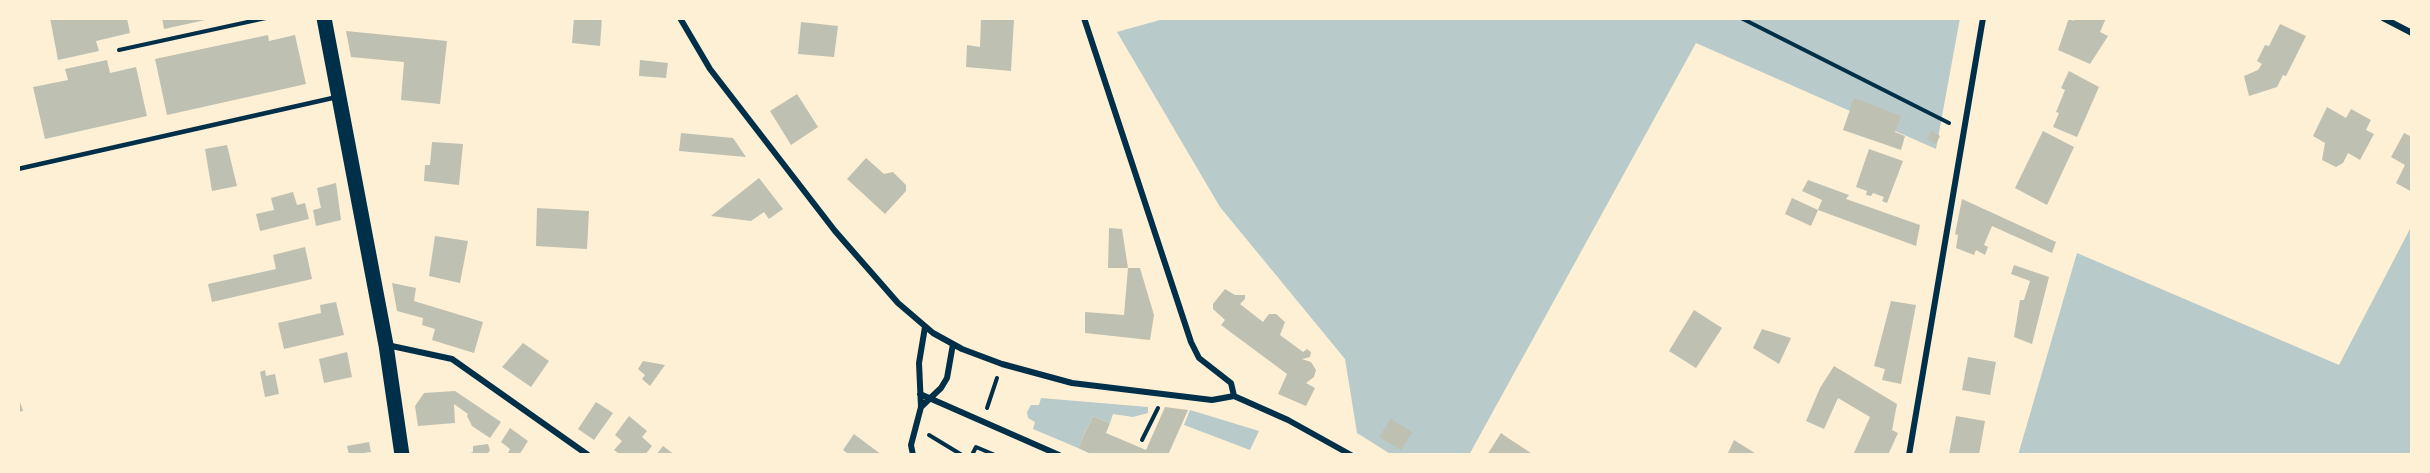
<!DOCTYPE html>
<style>
body{margin:0}
#map{position:relative;width:2430px;height:473px;overflow:hidden;background:#fdf0d5;font-family:"Varela Round",sans-serif}
canvas{display:block}
.frame{position:absolute;inset:0;border:20px solid #fdf0d5;pointer-events:none}
</style>
<div id="map">
<canvas width="2430" height="473"></canvas>
<div class="frame"></div>
</div>
<script>
const g = document.querySelector('canvas').getContext('2d');
g.lineJoin = 'round';
function fillPath(path, color) {
  g.fillStyle = color;
  g.fill(path, 'evenodd');
}
function poly(rows) {
  const path = new Path2D();
  for (const r of rows) {
    path.moveTo(r[0], r[1]);
    for (let i = 2; i < r.length; i += 2) path.lineTo(r[i], r[i + 1]);
  }
  return path;
}
function strokePath(path, color, width, dash) {
  g.strokeStyle = color;
  g.lineWidth = width;
  g.lineCap = dash ? 'butt' : 'round';
  g.setLineDash(dash || []);
  g.stroke(path);
}
const green = poly([
 [1167,18,1960,18,1936,149,1696,43,1469,455,1392,455,1357,433,1345,359,1220,207,1117,32],
 [2412,225,2412,455,2018,455,2077,253,2339,365],
 [1041,398,1148,407,1148,413,1133,417,1113,414,1110,423,1093,416,1078,448,1033,429,1035,422,1028,418,1027,412,1031,405,1039,405],
 [1190,410,1259,431,1250,450,1184,425]
]);
const building = poly([
 [50,18,127,18,130,33,96,41,99,51,58,60],
 [162,18,210,18,210,19,164,29],
 [574,18,602,18,600,46,572,43],
 [981,18,1014,19,1011,71,966,67,967,45,980,47],
 [2069,18,2074,21,2075,18,2106,18,2100,32,2108,36,2090,64,2058,50],
 [801,22,838,26,834,57,798,54],
 [2280,24,2306,36,2286,76,2283,75,2277,87,2249,96,2244,76,2258,70,2262,64,2257,61,2265,45,2269,46],
 [346,31,447,41,440,104,401,100,404,62,351,57],
 [268,35,269,41,295,35,306,84,167,115,155,59],
 [107,60,110,73,136,67,147,116,45,139,33,87,68,80,65,69],
 [640,60,668,63,666,78,639,76],
 [2069,71,2099,87,2077,137,2053,127,2059,113,2056,112,2065,90,2061,88],
 [797,94,818,127,791,145,770,111],
 [1854,98,1901,116,1895,132,1905,136,1901,150,1843,130],
 [2327,107,2346,118,2351,109,2371,120,2366,130,2374,134,2360,160,2348,153,2343,163,2336,167,2322,160,2325,143,2313,136],
 [1931,131,1940,136,1936,144,1927,140],
 [2043,131,2074,147,2047,205,2015,188],
 [681,133,733,138,746,157,679,151],
 [2404,133,2412,137,2412,192,2396,183,2405,165,2391,157],
 [432,142,463,144,459,185,424,181,425,165,430,165],
 [227,145,237,186,212,191,205,149],
 [1869,149,1903,161,1887,203,1882,201,1884,197,1873,193,1871,196,1866,195,1867,191,1856,187],
 [866,158,884,174,893,172,906,185,906,191,885,214,847,179],
 [759,178,783,209,769,219,764,212,751,221,711,216],
 [1808,180,1849,195,1846,199,1920,225,1916,246,1818,210,1811,226,1785,214,1792,198,1818,210,1822,200,1802,191],
 [336,183,341,220,316,226,313,210,321,208,317,188],
 [293,192,297,205,305,203,309,219,260,231,256,214,274,210,271,198],
 [1962,199,2056,242,2052,253,1992,226,1984,245,1988,247,1985,255,1976,250,1974,255,1956,248,1958,235,1955,234],
 [537,208,589,211,587,249,536,246],
 [1109,228,1122,229,1128,268,1108,268],
 [435,236,468,241,460,283,429,276],
 [305,247,312,279,212,302,208,284,276,269,273,255],
 [2014,265,2049,277,2032,344,2014,337,2020,300,2024,300,2030,281,2011,274],
 [1128,268,1140,268,1154,315,1150,340,1085,333,1085,312,1124,315],
 [392,283,416,288,414,301,483,322,474,353,432,340,435,329,422,325,423,318,397,311],
 [1225,289,1235,295,1245,295,1245,299,1240,304,1263,322,1269,314,1276,314,1285,322,1280,335,1303,352,1307,349,1311,352,1310,357,1302,359,1311,362,1316,370,1314,377,1306,383,1315,388,1306,406,1278,394,1287,374,1221,325,1225,320,1213,309,1213,304],
 [1891,301,1916,305,1901,384,1882,380,1885,369,1874,366],
 [336,302,344,335,284,349,278,323,321,313,320,305],
 [1694,310,1722,328,1696,368,1669,351],
 [1762,329,1791,338,1779,364,1753,348],
 [523,343,549,361,531,387,502,367],
 [347,352,352,377,324,383,319,359],
 [1968,357,1996,362,1990,395,1962,390],
 [643,361,665,365,650,386,642,379,645,375,638,369],
 [1834,366,1897,404,1892,430,1898,433,1888,455,1853,455,1870,417,1838,398,1824,429,1806,421,1820,388],
 [265,370,266,376,275,374,279,394,265,397,260,372],
 [455,391,501,422,490,438,472,426,467,416,468,414,454,404,455,423,418,426,415,406,424,393],
 [18,396,23,411,18,412],
 [596,402,613,413,594,440,578,429],
 [1165,407,1188,410,1168,455,1093,455,1078,448,1093,416,1110,423,1106,433,1146,450],
 [629,416,647,431,642,437,652,446,645,455,621,455,614,450,622,441,615,435],
 [1956,416,1985,421,1979,455,1949,454],
 [1391,419,1412,432,1401,450,1379,437],
 [510,428,528,441,519,455,507,455,510,449,501,442],
 [1501,433,1508,438,1534,455,1487,455],
 [854,434,882,455,850,455,843,450],
 [1734,440,1758,455,1727,455],
 [369,442,371,452,349,455,347,446],
 [488,444,490,450,487,455,464,455,473,452,473,446],
 [663,446,675,455,656,455]
]);
const path = poly([
 [1741,18,1949,123],
 [119,50,266,18],
 [987,408,997,378],
 [929,435,962,455],
 [1142,440,1158,408],
 [972,455,976,447,995,455]
]);
const service = poly([
 [18,169,337,97]
]);
const minor = poly([
 [680,18,710,69,835,231,898,303,933,333,962,349,1002,364,1072,383,1212,400,1234,396,1288,420,1351,455],
 [1084,18,1191,342,1199,358,1231,383,1234,396],
 [2383,18,2412,33],
 [387,345,452,359,588,455],
 [920,394,1059,455],
 [921,407,941,388,947,378,953,344],
 [913,455,911,445,921,407,919,363,925,327],
 [1909,455,1983,18]
]);
const primary = poly([
 [324,18,386,345,402,455]
]);
fillPath(green, '#b9caca');
fillPath(building, '#bec0b2');
strokePath(path, '#003049', 4);
strokePath(service, '#003049', 4.5);
strokePath(minor, '#003049', 6);
strokePath(primary, '#003049', 15);
</script>
